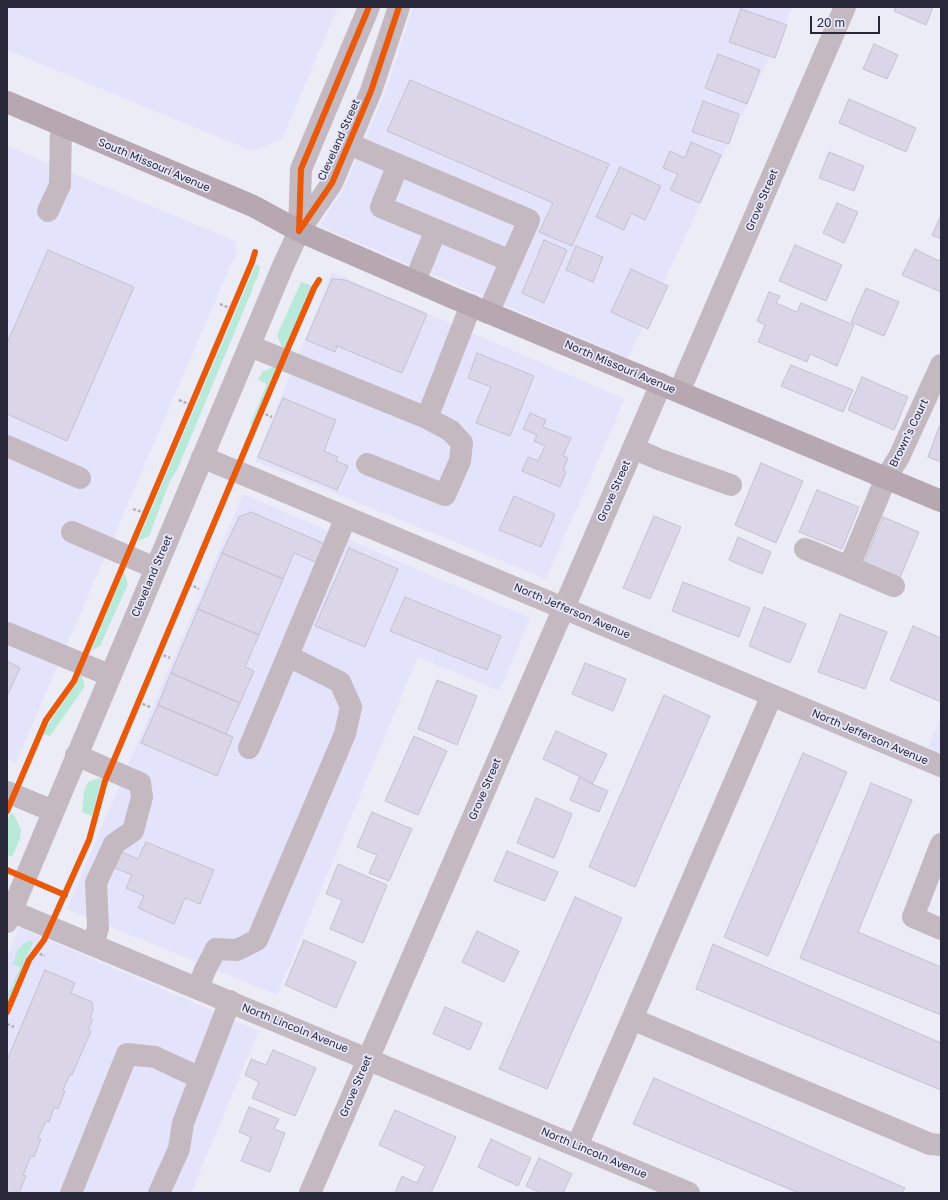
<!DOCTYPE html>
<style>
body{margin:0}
#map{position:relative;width:948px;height:1200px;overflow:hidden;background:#ececf7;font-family:"Golos Text",sans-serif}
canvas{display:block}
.frame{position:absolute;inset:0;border:8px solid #28283a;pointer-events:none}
.scale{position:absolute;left:810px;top:16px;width:70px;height:18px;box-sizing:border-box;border:2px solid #28283a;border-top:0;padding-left:5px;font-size:12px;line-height:14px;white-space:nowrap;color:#28283a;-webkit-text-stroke:3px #e8e8fc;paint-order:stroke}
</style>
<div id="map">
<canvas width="948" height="1200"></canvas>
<div class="frame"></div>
<div class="scale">20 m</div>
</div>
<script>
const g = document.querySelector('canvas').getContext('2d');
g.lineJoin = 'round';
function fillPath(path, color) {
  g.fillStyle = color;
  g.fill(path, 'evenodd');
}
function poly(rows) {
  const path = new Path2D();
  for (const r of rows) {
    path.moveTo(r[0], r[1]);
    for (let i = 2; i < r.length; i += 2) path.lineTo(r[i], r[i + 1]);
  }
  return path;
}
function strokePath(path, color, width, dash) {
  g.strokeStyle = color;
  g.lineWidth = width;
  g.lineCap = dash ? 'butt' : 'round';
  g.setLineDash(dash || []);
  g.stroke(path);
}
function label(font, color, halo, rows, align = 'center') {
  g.font = font + ' "Golos Text",sans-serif';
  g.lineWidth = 3.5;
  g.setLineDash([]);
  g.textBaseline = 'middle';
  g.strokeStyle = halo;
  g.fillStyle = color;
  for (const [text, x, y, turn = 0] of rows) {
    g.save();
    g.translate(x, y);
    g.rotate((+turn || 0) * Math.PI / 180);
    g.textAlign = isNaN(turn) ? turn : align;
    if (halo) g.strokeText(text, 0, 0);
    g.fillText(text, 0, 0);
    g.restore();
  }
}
const built = poly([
 [7,7,338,7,282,139,252,151,7,50],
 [413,7,793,7,628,358,319,226,344,188,384,96],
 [7,146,235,241,237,251,16,763,7,759],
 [332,272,625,399,546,579,255,461],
 [243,494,530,618,500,691,418,657,277,995,67,909],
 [941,718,941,753,928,747],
 [19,927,259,1031,191,1193,7,1193,7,957]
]);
const green = poly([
 [256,264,260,267,258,277,252,287,253,288,177,470,170,481,149,536,138,541],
 [301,282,310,285,311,287,285,348,281,346,277,335],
 [273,367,276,368,252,425,250,424,267,384,258,380,262,372],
 [124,572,128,584,100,646,91,651],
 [81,674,85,686,50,736,42,734,77,682],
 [99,778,102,779,92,816,82,812,84,791,88,782],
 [13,813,21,829,20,839,12,857,7,855,7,821,10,814],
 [31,940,33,942,7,1005,7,997,20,967,11,963,14,962,17,951,22,945]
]);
const building = poly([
 [896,7,933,7,926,25,894,11,896,7],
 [741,9,787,25,775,58,729,42,741,9],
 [874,44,898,55,887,79,863,69,874,44],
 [718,54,760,70,747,104,705,88,718,54],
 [410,80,609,164,572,246,539,232,553,203,387,131,410,80],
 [849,99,916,128,906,152,839,123,849,99],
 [703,101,739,114,729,144,692,132,703,101],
 [691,142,721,155,700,203,670,190,678,174,663,168,670,151,685,158,691,142],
 [829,152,864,166,854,191,819,178,829,152],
 [620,167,661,186,645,220,631,213,624,230,596,217,620,167],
 [837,203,858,212,844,243,823,233,837,203],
 [941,215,941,239,932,235,941,215],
 [544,240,567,250,544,303,522,293,544,240],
 [795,245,842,265,826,301,779,281,795,245],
 [576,246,603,257,593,282,566,270,576,246],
 [915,249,939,261,941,258,941,292,902,275,915,249],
 [48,250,134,287,67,441,7,414,7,343,48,250],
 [631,269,668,286,648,329,611,312,631,269],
 [332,279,345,280,427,314,402,373,337,346,335,352,306,340,332,279],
 [866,288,899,302,884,336,851,322,866,288],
 [769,292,780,296,776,303,797,312,801,303,854,325,837,366,810,354,807,362,758,342,765,325,757,321,769,292],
 [477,353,534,376,510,436,476,423,491,387,468,378,477,353],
 [791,365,853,390,843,412,781,386,791,365],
 [862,377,908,397,894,430,848,410,862,377],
 [283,398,336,420,324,451,338,457,336,461,348,466,337,490,258,457,283,398],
 [530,413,546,420,543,427,571,438,563,456,568,458,563,470,566,472,560,487,522,471,528,457,538,461,545,446,534,441,537,435,523,429,530,413],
 [939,427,941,428,941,462,928,457,939,427],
 [761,463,803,481,776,543,735,525,761,463],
 [817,490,859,507,842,549,799,532,817,490],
 [514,496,555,514,541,547,499,530,514,496],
 [251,512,325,544,317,563,294,553,283,579,222,553,239,517,251,512],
 [654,516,681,527,650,599,623,588,654,516],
 [883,517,919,532,899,580,863,565,883,517],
 [738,537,771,552,762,574,729,560,738,537],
 [349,548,398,569,365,647,315,626,349,548],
 [222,553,283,579,259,635,198,609,222,553],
 [683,582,750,608,739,637,672,611,683,582],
 [405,597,501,636,487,670,390,631,405,597],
 [764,607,806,624,790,663,749,646,764,607],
 [198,609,259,635,245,667,254,671,240,703,171,673,198,609],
 [840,614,887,632,865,689,818,672,840,614],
 [913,626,941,638,941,702,890,680,913,626],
 [7,661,20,668,7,696,7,661],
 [585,663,626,679,613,711,572,694,585,663],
 [171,673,240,703,226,734,158,705,171,673],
 [437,680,477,696,457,745,418,729,437,680],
 [664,695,710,716,635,887,589,867,664,695],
 [158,705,233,737,217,776,141,743,158,705],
 [556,731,607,754,593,783,543,759,556,731],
 [414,736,447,751,418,815,385,801,414,736],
 [803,753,847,772,768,956,724,937,803,753],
 [579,778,608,791,599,812,570,800,579,778],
 [871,783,912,800,858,932,941,967,941,1015,800,958,871,783],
 [536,798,572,814,554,858,517,843,536,798],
 [372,812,412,829,389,881,369,873,377,855,357,847,372,812],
 [146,842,214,870,200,904,185,898,174,924,138,908,144,896,126,888,132,875,115,868,122,852,138,859,146,842],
 [507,851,558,872,545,901,494,881,507,851],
 [338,864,387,885,363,943,330,929,342,900,326,894,338,864],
 [575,897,622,918,547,1089,499,1069,575,897],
 [477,931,519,951,504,982,462,962,477,931],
 [304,940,356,962,336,1008,285,985,304,940],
 [713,944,941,1043,941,1090,696,989,713,944],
 [45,970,75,983,71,993,92,1002,93,1011,90,1018,93,1020,88,1030,91,1031,72,1075,70,1074,63,1090,65,1091,58,1109,54,1107,49,1122,46,1121,38,1138,41,1139,34,1157,31,1156,23,1175,26,1176,19,1193,16,1191,15,1193,7,1193,7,1060,45,970],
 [445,1007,482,1023,470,1050,433,1034,445,1007],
 [273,1050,316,1068,295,1116,252,1098,259,1082,245,1075,251,1059,266,1065,273,1050],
 [654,1078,905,1188,902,1193,799,1193,633,1124,654,1078],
 [249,1107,279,1119,274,1129,285,1133,270,1172,241,1161,251,1137,239,1132,249,1107],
 [395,1110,456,1137,431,1193,395,1193,402,1176,417,1183,425,1166,379,1145,395,1110],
 [491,1139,531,1158,518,1186,478,1167,491,1139],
 [539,1158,572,1174,563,1193,540,1193,526,1186,539,1158]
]);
const path = poly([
 [220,304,232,309],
 [179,400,191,405],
 [261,412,272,417],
 [133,509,145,513],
 [189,584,199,589],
 [159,653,170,658],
 [138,702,150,707],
 [35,952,45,956],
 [7,1024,14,1027]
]);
const minor = poly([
 [349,144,529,220,488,313],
 [398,165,381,207,511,261],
 [48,211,60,185,61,125],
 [299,231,301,169,369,7],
 [415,281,436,230],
 [250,346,427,418,471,305],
 [679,392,845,7],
 [7,446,80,478],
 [633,448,658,459,731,485],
 [202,457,941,766],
 [367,464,445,495,460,461,462,443,451,431,427,418],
 [72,532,155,568],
 [805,549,849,567,886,478,899,457,941,365],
 [849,567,894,586],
 [7,633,109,675],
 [772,695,632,1019,930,1144,941,1145],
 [249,748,346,517],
 [76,755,140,783,142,797,133,831,114,844,96,883,98,928,93,945],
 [7,792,53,811],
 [941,844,913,917,941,929],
 [11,911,689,1193],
 [7,922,283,266,299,231,332,183,371,91,399,7],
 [198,988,205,970,216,949,237,950,257,940,345,734,351,707,340,682,288,656],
 [577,1146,632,1019],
 [71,1193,127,1054,155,1057,200,1078],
 [159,1193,179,1149,183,1123,230,1001],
 [310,1193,661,384]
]);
const major = poly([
 [7,102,253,206,299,231,453,298,941,501]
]);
const cycleway = poly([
 [299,231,332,183,371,91,399,7],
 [299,231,301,169,369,7],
 [7,811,46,720,74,681,252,262,255,252],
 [7,870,65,895],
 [7,1012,29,960,44,940,89,840,105,781,288,348,314,288,319,280]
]);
const streetNames = [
 ["Cleveland Street",339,140,-66],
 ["South Missouri Avenue",154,165,23],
 ["Grove Street",762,200,-67],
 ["North Missouri Avenue",620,367,23],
 ["Brown's Court",909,433,-64],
 ["Grove Street",614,491,-66],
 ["Cleveland Street",152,576,-67],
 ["North Jefferson Avenue",572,611,23],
 ["North Jefferson Avenue",870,737,23],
 ["Grove Street",485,789,-67],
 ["North Lincoln Avenue",295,1028,22],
 ["Grove Street",356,1086,-67],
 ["North Lincoln Avenue",594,1153,23]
];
fillPath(built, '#e3e4fb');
fillPath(green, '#b9e9d9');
fillPath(building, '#dbd6e7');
strokePath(building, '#c4c1ce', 1);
strokePath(path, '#b6afb6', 2.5, [3, 2]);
strokePath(minor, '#c4b9c1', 22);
strokePath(major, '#b6a7b1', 22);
strokePath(cycleway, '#e8590c', 6);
label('11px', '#28283a', '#e8e8fc', streetNames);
</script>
